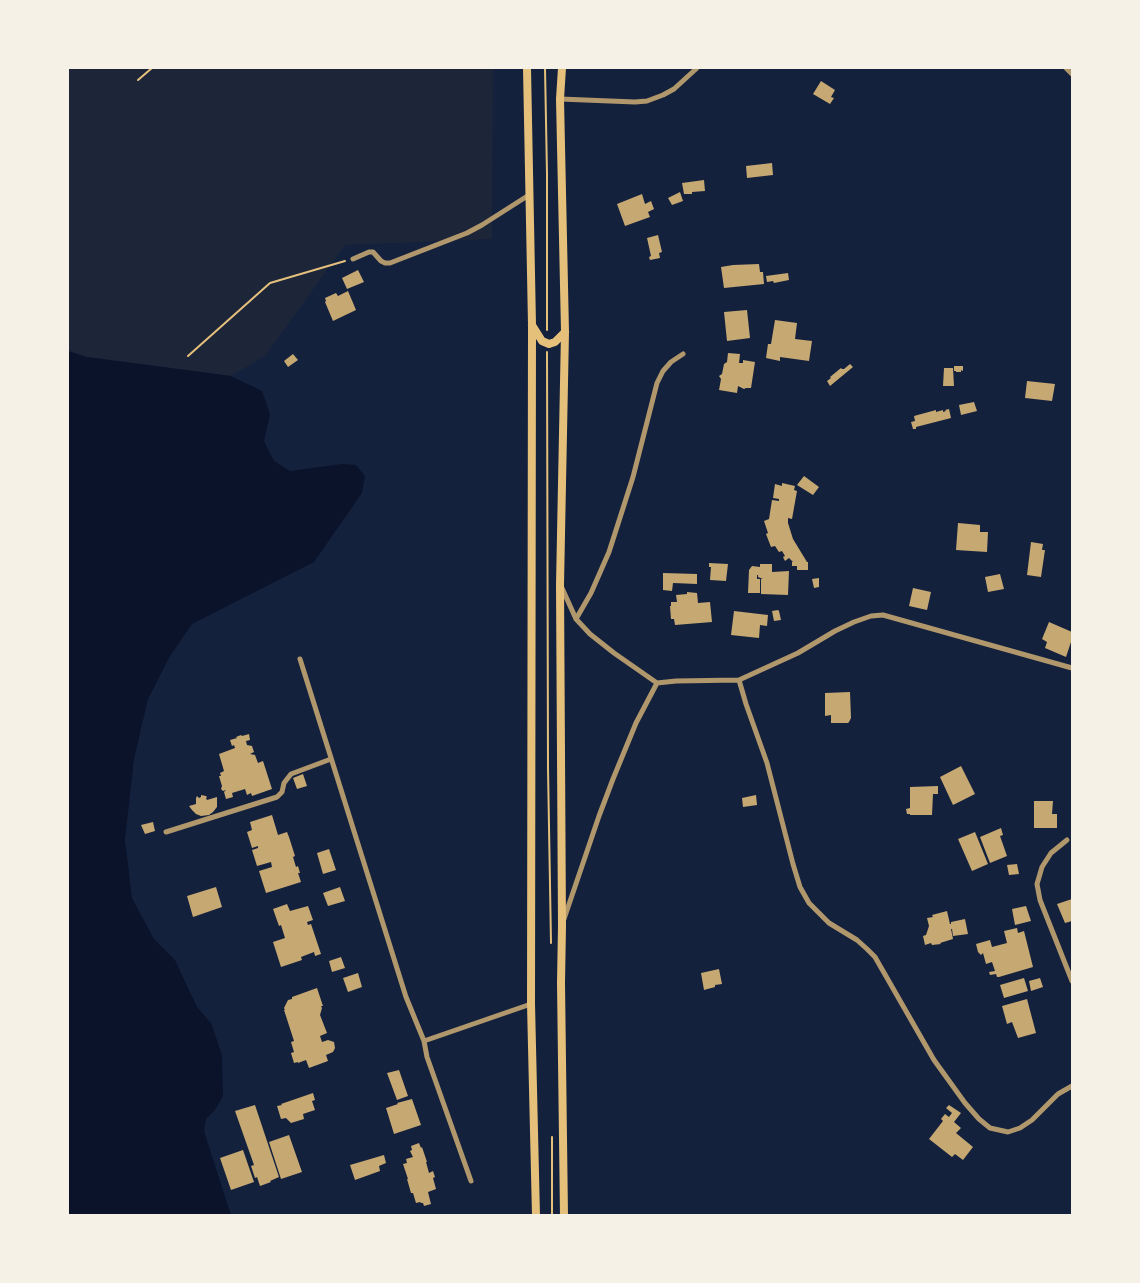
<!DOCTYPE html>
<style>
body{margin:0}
#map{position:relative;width:1140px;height:1283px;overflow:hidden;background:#14213d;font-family:Commissioner,sans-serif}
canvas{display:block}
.frame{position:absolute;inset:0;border:69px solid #f6f1e7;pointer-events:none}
</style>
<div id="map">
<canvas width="1140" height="1283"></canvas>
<div class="frame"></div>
</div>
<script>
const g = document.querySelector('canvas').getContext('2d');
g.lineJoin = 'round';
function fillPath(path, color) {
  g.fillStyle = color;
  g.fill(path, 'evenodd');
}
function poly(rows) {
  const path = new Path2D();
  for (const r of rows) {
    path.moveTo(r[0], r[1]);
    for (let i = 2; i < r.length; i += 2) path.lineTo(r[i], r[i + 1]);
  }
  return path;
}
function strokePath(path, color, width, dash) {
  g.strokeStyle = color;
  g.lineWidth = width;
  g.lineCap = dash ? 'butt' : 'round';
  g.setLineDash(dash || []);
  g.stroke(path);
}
const green = poly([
 [68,68,493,68,492,239,345,245,266,355,231,376,87,357,68,351]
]);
const water = poly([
 [68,351,87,357,231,376,262,391,270,414,264,441,274,461,290,471,342,464,356,465,365,476,362,493,314,562,192,624,170,656,148,699,134,759,125,840,132,898,154,939,175,960,197,1007,211,1023,222,1055,223,1096,215,1110,206,1119,204,1131,231,1215,68,1215]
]);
const building = poly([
 [821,81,835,90,831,97,834,98,830,104,813,94],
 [772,163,773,175,747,178,746,166],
 [704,180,705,191,692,192,692,194,684,194,682,183],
 [680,192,683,201,672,205,668,198],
 [642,194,645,204,651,201,654,209,648,212,650,217,625,226,617,204],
 [658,235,662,252,659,253,660,258,650,260,649,257,651,256,647,238],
 [759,264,760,272,763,272,764,284,724,288,721,267,733,265],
 [358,270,364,282,347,289,342,278],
 [788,273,789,280,774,283,773,281,767,282,766,276],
 [348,291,356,310,333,321,325,302,326,301,325,298,336,293,338,296],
 [747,310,750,338,727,341,724,312],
 [775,320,797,323,795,339,812,341,809,361,780,357,780,361,766,358,768,344,771,344],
 [728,353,740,354,739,363,743,363,743,360,755,362,751,388,746,388,744,389,738,386,737,393,719,390,721,379,719,376,722,374,724,364,727,362],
 [293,354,298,360,288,367,284,361],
 [850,364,853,367,830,386,827,381,831,378,830,377,841,368,842,369,844,369],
 [954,366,963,366,963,371,961,370,961,372,956,372,956,371,954,371],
 [944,368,953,368,954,386,943,386],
 [1027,381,1055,384,1052,401,1025,398],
 [974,402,977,411,961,415,959,405],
 [949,409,951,418,916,427,916,429,913,429,911,422,915,421,914,416,936,410,936,412,943,410,943,412,946,411,945,410],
 [804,476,819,487,813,495,797,485],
 [782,483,795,486,794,490,797,491,792,519,788,518,788,523,793,539,807,562,808,562,808,570,797,570,797,566,792,566,792,562,793,562,789,558,785,561,783,557,785,556,782,551,779,552,775,546,771,547,766,534,768,533,764,521,769,519,772,500,779,501,779,499,773,498,775,484,782,486],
 [958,523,980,525,980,532,988,532,987,552,956,550],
 [1031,542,1043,544,1042,550,1045,550,1041,577,1027,575],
 [709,563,728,564,726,581,710,580,711,567,709,567],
 [760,564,772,564,772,572,789,571,788,595,761,594,761,579,763,579,758,577,758,575,757,575,757,579,760,579,760,593,748,593,749,570,752,566,760,567],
 [663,573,697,574,697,584,673,583,672,591,663,590],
 [1000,574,1004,589,988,592,985,577],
 [819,578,819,587,814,588,812,579],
 [913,588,931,592,927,610,909,606],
 [687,592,697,593,698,603,710,602,712,622,675,625,674,619,671,619,670,606,671,606,671,602,677,602,676,595,687,594],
 [778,610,779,611,781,620,774,621,772,611],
 [734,611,768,615,767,626,760,625,759,638,731,635],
 [1049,622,1072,632,1072,639,1066,657,1045,648,1047,642,1042,639],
 [850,692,851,718,849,722,848,723,831,723,831,715,825,716,825,693],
 [249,734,250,740,246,741,247,745,252,746,254,752,250,754,255,755,258,763,263,761,272,789,252,796,251,793,247,795,245,789,232,793,233,797,226,799,224,792,226,790,223,791,221,789,222,786,219,776,221,776,220,773,224,771,219,754,235,748,234,745,232,746,230,740,237,738,236,737,241,735,242,736],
 [961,766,975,794,953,805,940,777],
 [303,774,307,786,297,789,293,778],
 [938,786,938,794,933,794,932,815,910,815,910,814,907,814,906,809,910,808,910,787],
 [201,795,206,796,207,797,206,798,207,800,217,797,217,807,213,812,209,815,201,816,196,814,192,810,189,806,196,804,196,798,197,796,199,798,201,797],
 [756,795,757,805,743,807,742,798],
 [1034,801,1053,801,1052,814,1057,814,1057,828,1034,828],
 [272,815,278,835,287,832,289,837,295,856,293,857,296,867,298,866,300,873,298,873,301,882,266,893,259,871,272,867,271,862,257,866,252,850,258,848,258,846,252,848,247,832,252,830,250,822],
 [153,822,155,831,145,834,141,825],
 [1001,828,1003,835,1000,836,1007,856,990,863,980,837],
 [975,832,988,864,972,871,958,839],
 [329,849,336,870,323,874,317,853],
 [1017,864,1019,874,1009,875,1007,865],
 [216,887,222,907,193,917,187,896],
 [340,887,345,901,328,906,323,893],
 [1072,899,1072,921,1065,923,1057,904],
 [287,904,290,911,308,906,313,920,307,922,308,925,311,924,321,954,315,956,314,952,301,957,302,960,281,967,273,942,285,938,281,925,279,926,273,909],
 [1026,906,1031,921,1015,925,1012,909],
 [947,911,950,924,951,924,951,922,965,919,968,934,953,936,952,929,951,929,953,939,940,943,941,944,932,945,931,943,925,945,923,936,926,935,929,926,927,918,933,917,932,915],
 [1017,928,1018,933,1024,931,1033,967,999,977,997,977,996,974,990,975,989,972,995,971,992,962,986,964,983,953,981,955,978,952,976,944,990,940,992,947,1007,943,1004,931],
 [341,957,345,968,332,972,329,961],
 [719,969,722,984,715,985,715,987,704,990,701,973],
 [358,973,362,987,348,992,343,978],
 [1024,978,1028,991,1004,998,1000,985],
 [1040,978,1043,987,1031,991,1029,981],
 [317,988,323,1006,321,1006,322,1008,320,1015,327,1033,320,1036,322,1042,328,1040,334,1042,335,1048,333,1052,326,1055,328,1061,309,1068,306,1060,298,1063,298,1062,294,1063,291,1053,294,1052,291,1042,294,1041,284,1010,285,1010,284,1008,288,1000,292,999,292,997],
 [1027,999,1036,1033,1018,1038,1012,1022,1007,1024,1002,1006],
 [399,1070,408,1096,397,1100,387,1073],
 [313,1093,315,1100,312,1101,315,1110,303,1114,304,1119,291,1123,286,1118,281,1119,277,1106,282,1105,281,1104],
 [412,1099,421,1125,394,1134,386,1108,398,1104,397,1103],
 [255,1105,279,1177,270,1181,271,1182,260,1186,257,1177,255,1178,251,1166,254,1165,235,1111],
 [949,1105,961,1113,954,1122,961,1128,956,1133,973,1147,963,1160,955,1154,952,1157,929,1139,943,1121,941,1119,945,1114,949,1117,952,1113,946,1108],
 [289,1135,302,1172,281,1179,269,1142],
 [419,1143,421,1148,422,1147,427,1162,426,1162,429,1173,433,1171,435,1177,433,1178,436,1189,428,1192,431,1204,424,1206,423,1203,421,1203,420,1202,416,1203,413,1193,411,1193,407,1179,408,1179,403,1164,407,1163,406,1159,413,1157,410,1151,412,1150,411,1146],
 [243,1150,254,1182,231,1190,220,1158],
 [384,1155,386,1163,379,1166,380,1171,355,1180,350,1165]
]);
const path = poly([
 [545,68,547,174,547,330],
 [138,80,152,68],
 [547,352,548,768,551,943],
 [188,356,270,283,345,261],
 [552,1216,552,1137]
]);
const minor = poly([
 [1066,68,1072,74],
 [560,99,635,102,647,101,663,95,674,89,697,68],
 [353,259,369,252,373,252,381,261,385,263,390,263,467,233,482,225,529,195],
 [562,588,576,619,590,634,614,653,657,683,676,681,739,680,798,653,835,631,854,622,871,616,883,615,1072,668],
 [576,619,591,593,609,552,633,477,657,383,663,371,671,362,683,354],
 [300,659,406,997,424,1041,427,1057,471,1181],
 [739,680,746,704,767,763,793,864,800,887,809,903,829,923,857,940,867,949,875,957,934,1060,965,1103,979,1119,990,1128,1008,1132,1020,1128,1032,1120,1058,1094,1072,1086],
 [166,832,277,797,282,792,284,783,291,774,331,759],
 [1067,840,1051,853,1042,867,1037,884,1040,900,1072,981],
 [564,919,599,816,613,779,636,723,657,683],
 [424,1041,531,1004]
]);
const primary = poly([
 [527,68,532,325,531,1004,536,1216],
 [562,68,560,99,565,332,560,585,562,926,561,983,564,1216],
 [532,325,542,341,549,344,555,342,565,332]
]);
fillPath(green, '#1d2539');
fillPath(water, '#0b132b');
fillPath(building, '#c6a872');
strokePath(path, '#e5c07b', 2);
strokePath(minor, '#b1986c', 5);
strokePath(primary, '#e5c07b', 8);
</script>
